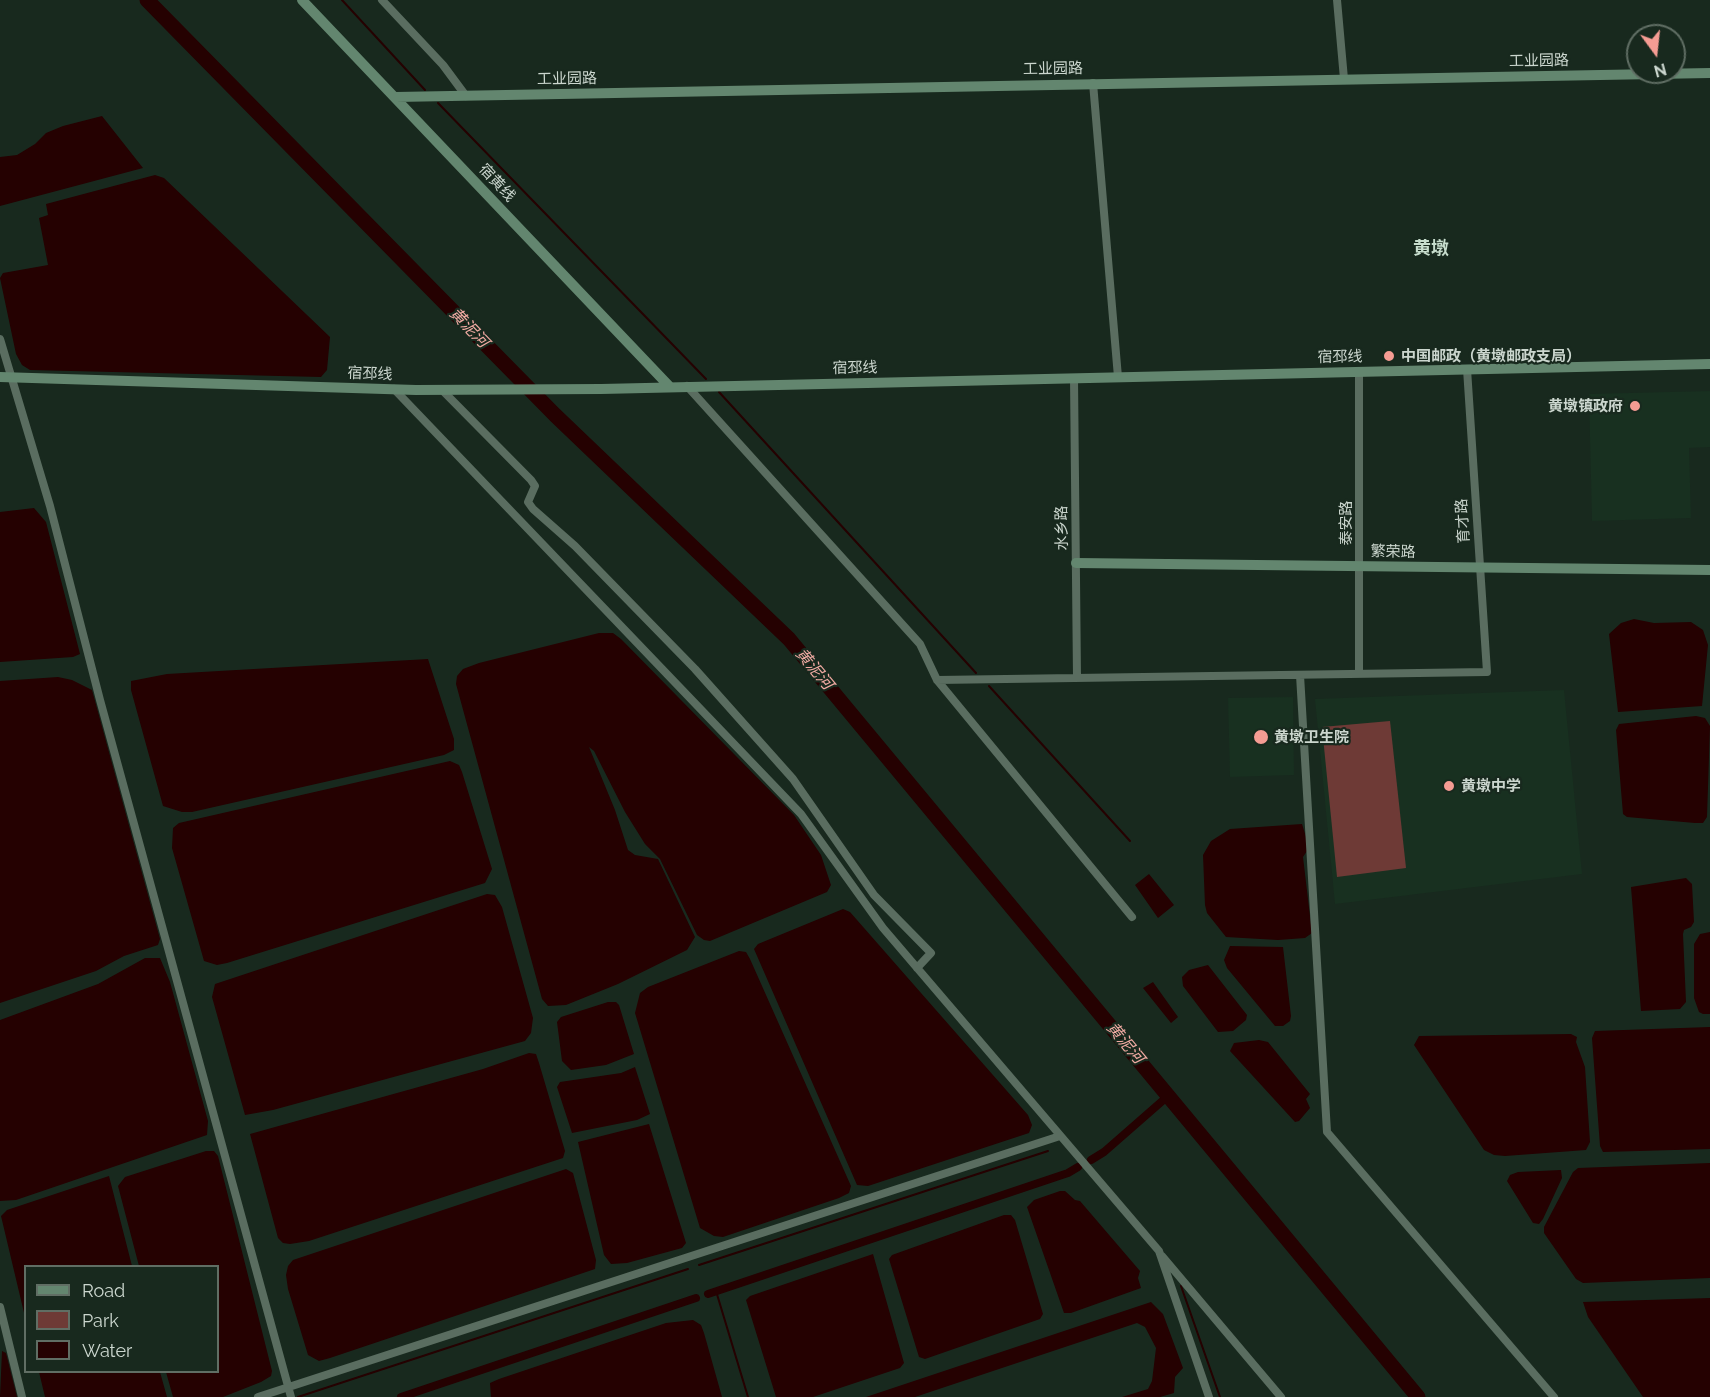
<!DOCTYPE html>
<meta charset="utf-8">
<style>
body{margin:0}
#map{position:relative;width:1710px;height:1397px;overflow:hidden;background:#18291e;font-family:Raleway,sans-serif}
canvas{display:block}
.legend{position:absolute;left:24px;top:1265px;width:195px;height:108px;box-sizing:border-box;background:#18291e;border:2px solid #606e64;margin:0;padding:8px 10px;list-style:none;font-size:18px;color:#cbd6ce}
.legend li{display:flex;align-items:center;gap:12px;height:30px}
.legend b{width:30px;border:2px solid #606e64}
.north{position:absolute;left:1626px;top:24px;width:60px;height:60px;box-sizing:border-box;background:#18291e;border:2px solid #606e64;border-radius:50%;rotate:165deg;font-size:16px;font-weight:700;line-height:24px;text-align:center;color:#cbd6ce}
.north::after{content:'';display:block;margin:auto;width:21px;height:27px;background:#f59c93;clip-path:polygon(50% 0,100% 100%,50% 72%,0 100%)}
</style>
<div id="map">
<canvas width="1710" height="1397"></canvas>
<ul class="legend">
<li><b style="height:8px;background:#63866f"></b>Road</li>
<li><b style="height:16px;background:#6e3a36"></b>Park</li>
<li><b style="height:16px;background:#250101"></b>Water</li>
</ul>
<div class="north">N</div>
</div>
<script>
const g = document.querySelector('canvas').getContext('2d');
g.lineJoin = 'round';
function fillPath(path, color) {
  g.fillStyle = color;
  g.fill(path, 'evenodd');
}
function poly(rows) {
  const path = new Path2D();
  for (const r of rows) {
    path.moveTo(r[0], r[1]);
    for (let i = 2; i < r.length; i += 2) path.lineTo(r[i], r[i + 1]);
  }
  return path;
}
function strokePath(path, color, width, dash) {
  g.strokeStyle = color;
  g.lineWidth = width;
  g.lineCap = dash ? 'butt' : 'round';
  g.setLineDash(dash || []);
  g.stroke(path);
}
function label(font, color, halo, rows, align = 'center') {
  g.font = font + ' Raleway,"Noto Sans SC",sans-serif';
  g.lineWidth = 4.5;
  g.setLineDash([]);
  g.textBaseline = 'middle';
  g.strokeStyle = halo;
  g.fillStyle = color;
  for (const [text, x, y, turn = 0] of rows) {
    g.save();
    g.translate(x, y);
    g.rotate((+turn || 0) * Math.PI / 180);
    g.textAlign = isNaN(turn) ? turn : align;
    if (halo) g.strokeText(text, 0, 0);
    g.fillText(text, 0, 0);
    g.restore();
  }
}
const built = poly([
 [1710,391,1710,447,1689,448,1691,518,1592,521,1589,394],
 [1564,690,1582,874,1335,904,1315,699],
 [1293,697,1294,775,1230,777,1228,698]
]);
const green = poly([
 [1390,721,1406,868,1337,877,1322,727]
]);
const water = poly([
 [102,116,143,168,0,206,0,157,17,155,35,144,46,133,63,126],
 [155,175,164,178,330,337,327,370,321,377,30,370,22,365,16,354,0,278,3,273,48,265,39,218,48,215,46,204],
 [34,508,46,522,80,654,73,657,0,662,0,512],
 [1634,619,1654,623,1691,622,1703,630,1708,645,1702,706,1618,712,1609,634,1621,623],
 [599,633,613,633,621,639,794,815,821,855,831,885,827,892,710,941,704,940,697,935,660,859,645,844,625,812,594,751,589,747,615,810,628,850,635,855,658,859,695,937,687,950,618,984,566,1005,548,1006,542,999,456,684,457,676,463,669,479,663],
 [428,659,454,739,454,750,444,755,192,812,182,812,163,806,131,690,131,681,167,674],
 [58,677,72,680,92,690,160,939,158,945,124,956,96,971,0,1003,0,681],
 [1696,716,1705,718,1710,726,1707,817,1703,823,1695,823,1627,817,1623,814,1616,730,1619,724],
 [450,761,459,765,462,772,492,869,485,883,227,963,217,965,204,961,172,848,173,828,179,823],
 [1302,824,1307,840,1307,851,1303,857,1312,933,1305,938,1278,940,1226,937,1207,913,1205,905,1203,855,1211,841,1230,829],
 [1149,874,1174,905,1158,918,1135,885],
 [1686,878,1692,884,1694,922,1691,927,1684,930,1683,934,1686,1002,1680,1009,1641,1011,1631,887],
 [487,894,495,895,502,907,533,1018,531,1033,525,1041,273,1110,245,1115,212,997,215,984],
 [843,909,850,912,1028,1115,1032,1125,1029,1133,868,1186,857,1185,754,949,758,944],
 [1710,932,1710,1014,1703,1014,1699,1012,1694,998,1694,944,1700,934],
 [1230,946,1283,947,1291,1016,1290,1021,1283,1026,1275,1026,1227,968,1224,960],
 [739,951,746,952,750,959,851,1186,849,1193,839,1198,723,1237,714,1236,700,1228,635,1013,640,993,648,987],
 [145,958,160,958,170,982,208,1121,207,1135,16,1200,0,1201,0,1020,98,984],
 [1208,965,1247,1015,1246,1020,1233,1031,1218,1032,1183,986,1182,977,1189,970],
 [1153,982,1178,1017,1171,1023,1143,988],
 [608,1002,616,1002,619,1005,634,1054,606,1065,571,1070,562,1061,557,1022,561,1017],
 [1710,1027,1710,1149,1603,1152,1600,1146,1592,1038,1595,1031],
 [1571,1034,1577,1037,1576,1042,1585,1067,1590,1142,1586,1150,1505,1156,1494,1155,1484,1150,1414,1045,1419,1036],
 [1259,1040,1268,1042,1310,1094,1306,1099,1310,1108,1299,1121,1295,1122,1230,1051,1234,1043],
 [529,1053,536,1054,539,1063,565,1151,563,1158,309,1241,290,1244,283,1243,278,1238,250,1134,483,1069],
 [635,1067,650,1114,637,1120,572,1133,557,1087,560,1082,621,1073],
 [649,1124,686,1243,682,1248,627,1263,611,1264,604,1255,578,1142],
 [206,1151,214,1151,218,1156,272,1371,271,1376,261,1382,223,1397,173,1397,166,1372,218,1372,218,1266,139,1266,118,1186,125,1177],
 [1710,1163,1710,1278,1583,1283,1576,1279,1544,1233,1544,1227,1573,1172,1578,1168],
 [566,1169,573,1173,596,1260,595,1269,330,1358,319,1361,308,1355,288,1289,286,1275,288,1266,293,1260],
 [1561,1170,1562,1178,1543,1219,1539,1224,1533,1223,1507,1181,1510,1175,1518,1172],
 [109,1176,132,1266,26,1266,25,1317,1,1216,7,1210],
 [1060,1191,1065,1191,1075,1200,1080,1201,1140,1271,1138,1278,1141,1288,1071,1313,1064,1313,1027,1207,1034,1200],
 [1004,1215,1011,1215,1015,1220,1043,1314,1040,1319,925,1359,919,1357,889,1259,892,1255],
 [873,1254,904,1363,900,1368,813,1397,776,1397,746,1300,750,1296],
 [1710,1298,1710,1397,1643,1397,1588,1317,1583,1302],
 [1151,1302,1163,1314,1183,1368,1175,1377,1174,1393,1160,1397,1122,1397,1148,1389,1152,1381,1156,1348,1145,1327,1137,1323,915,1397,866,1397],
 [693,1320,701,1325,704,1333,722,1397,491,1397,490,1383,499,1379,666,1323],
 [2,1351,6,1353,17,1397,0,1397],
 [39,1372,160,1372,167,1397,45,1397]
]);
const stream = poly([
 [342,0,425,90],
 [438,103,706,379],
 [719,392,976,673],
 [989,686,1130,841],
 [699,1265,1048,1151],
 [1181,1286,1220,1397],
 [716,1291,748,1397],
 [298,1397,688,1269]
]);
const canal = poly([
 [1091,1160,1104,1152,1168,1096],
 [708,1294,1068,1173,1078,1167],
 [401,1397,696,1298]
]);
const river = poly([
 [147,0,555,415,789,639,1418,1397]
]);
const street = poly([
 [382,0,443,65,466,96],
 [1337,0,1344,79],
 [1093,83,1118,377],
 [0,339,50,506,100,700,291,1397],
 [1074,378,1077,678],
 [687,386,920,644,937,680,1132,917],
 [394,389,801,814,883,928,1159,1251,1209,1397],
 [442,390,531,480,535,486,528,502,533,509,575,546,695,669,793,779,874,895,931,953,917,968],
 [1359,674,1359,371],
 [1300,675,1327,1132,1554,1397],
 [937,680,1487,672,1467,369],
 [1162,1256,1281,1397],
 [0,1307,22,1397],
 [258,1397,1060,1136]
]);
const secondary = poly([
 [302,0,670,387],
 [396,97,1710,73],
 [0,377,416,390,601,389,1710,364],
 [1076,563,1710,570]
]);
const markers = [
 [1389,356,6,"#f59c93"],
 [1635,406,6,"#f59c93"],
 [1261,737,8,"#f59c93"],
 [1449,786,6,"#f59c93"]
];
const streetNames = [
 ["工业园路",1539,61,-1],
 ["工业园路",1053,69,-1],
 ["工业园路",567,79,-1],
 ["宿黄线",497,183,47],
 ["宿邳线",1340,357,-1],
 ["宿邳线",855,368,-1],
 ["宿邳线",370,374,2],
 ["育才路",1463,521,-93],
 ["泰安路",1346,523,-90],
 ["水乡路",1062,528,-91],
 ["繁荣路",1393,552,1]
];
const poiNames = [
 ["中国邮政（黄墩邮政支局）",1401,356],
 ["黄墩镇政府",1623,406,"right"],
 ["黄墩卫生院",1274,737],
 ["黄墩中学",1461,786]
];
const waterNames = [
 ["黄泥河",469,328,46],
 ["黄泥河",814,669,50],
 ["黄泥河",1125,1043,50]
];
const quarterNames = [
 ["黄墩",1431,249]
];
fillPath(built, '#183020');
fillPath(green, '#6e3a36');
fillPath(water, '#250101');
strokePath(stream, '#250101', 2);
strokePath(canal, '#250101', 8);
strokePath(river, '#250101', 15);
strokePath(street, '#5a6d60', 8);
strokePath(secondary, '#63866f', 10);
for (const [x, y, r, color] of markers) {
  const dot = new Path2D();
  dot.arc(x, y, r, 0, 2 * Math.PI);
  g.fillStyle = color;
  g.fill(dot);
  strokePath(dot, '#18291e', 2);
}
label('15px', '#cbd6ce', '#18291e', streetNames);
label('bold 15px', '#cbd6ce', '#18291e', poiNames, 'left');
label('italic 16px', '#f1aba3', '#18291e', waterNames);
label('bold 18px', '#c7ddcd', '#18291e', quarterNames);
</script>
